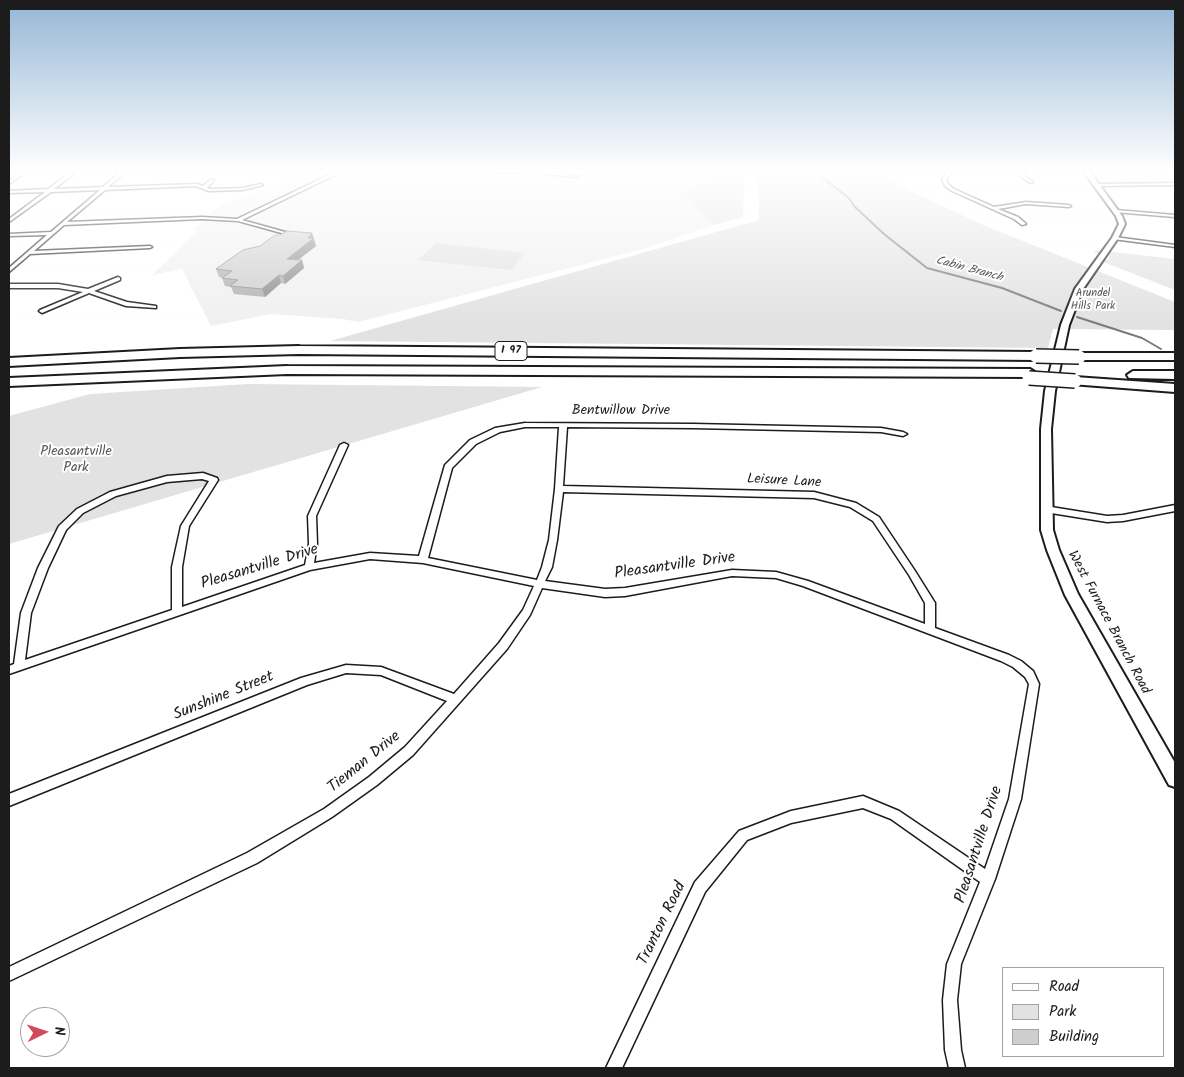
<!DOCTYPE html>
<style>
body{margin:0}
#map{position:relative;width:1184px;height:1077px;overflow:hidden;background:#fff;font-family:Kalam,sans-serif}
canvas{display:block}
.frame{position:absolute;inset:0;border:10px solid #1c1c1c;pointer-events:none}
.legend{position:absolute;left:1002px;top:967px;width:162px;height:90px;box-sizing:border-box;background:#fff;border:1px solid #a4a4a4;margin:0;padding:6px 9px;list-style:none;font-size:15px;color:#1c1c1c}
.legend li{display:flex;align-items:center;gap:10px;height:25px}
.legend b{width:25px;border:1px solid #a4a4a4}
.north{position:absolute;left:20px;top:1007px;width:50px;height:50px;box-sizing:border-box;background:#fff;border:1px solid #a4a4a4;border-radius:50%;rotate:86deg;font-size:14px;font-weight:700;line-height:20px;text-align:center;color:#1c1c1c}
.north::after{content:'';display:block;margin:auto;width:18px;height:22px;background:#d1495b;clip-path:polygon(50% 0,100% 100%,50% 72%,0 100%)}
</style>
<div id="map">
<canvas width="1184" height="1077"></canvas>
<div class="frame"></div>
<ul class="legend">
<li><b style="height:6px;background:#fff"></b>Road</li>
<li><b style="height:14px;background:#e2e2e2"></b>Park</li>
<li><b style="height:14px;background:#cecece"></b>Building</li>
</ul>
<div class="north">N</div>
</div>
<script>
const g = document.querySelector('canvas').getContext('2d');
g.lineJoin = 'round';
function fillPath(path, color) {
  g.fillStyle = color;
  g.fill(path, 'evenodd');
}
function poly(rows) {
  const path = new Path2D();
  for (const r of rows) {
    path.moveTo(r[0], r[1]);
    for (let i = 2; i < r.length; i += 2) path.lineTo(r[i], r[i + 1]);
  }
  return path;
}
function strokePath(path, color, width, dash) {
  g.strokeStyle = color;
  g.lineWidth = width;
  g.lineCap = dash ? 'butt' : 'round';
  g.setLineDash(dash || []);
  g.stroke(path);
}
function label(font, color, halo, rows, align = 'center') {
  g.font = font + ' Kalam,sans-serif';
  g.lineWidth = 4;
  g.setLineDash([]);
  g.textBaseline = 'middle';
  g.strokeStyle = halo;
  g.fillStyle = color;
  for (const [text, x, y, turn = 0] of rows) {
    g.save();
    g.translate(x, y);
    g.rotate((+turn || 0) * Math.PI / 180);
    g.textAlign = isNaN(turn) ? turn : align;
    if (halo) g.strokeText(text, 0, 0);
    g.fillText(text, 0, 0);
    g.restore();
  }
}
const built = poly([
 [315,172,721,172,682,192,714,225,643,249,358,322,343,319,270,314,211,326,182,269,152,275,198,231,193,231,221,205]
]);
const green = poly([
 [721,172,744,172,743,217,714,225,682,192],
 [758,172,876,172,915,193,983,225,1175,302,1175,330,1053,329,1048,348,330,341,759,220],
 [436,243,525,253,511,270,418,260],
 [1096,250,1175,259,1175,290,1093,258,1109,260,1109,256,1094,253],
 [248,384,542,387,9,544,9,416,90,394]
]);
const stream = poly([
 [815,172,849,198,855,207,884,234,927,268,1002,288,1061,311],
 [1077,317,1142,338,1161,349]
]);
const street = poly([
 [21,172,26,172,9,184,9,181,21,172],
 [71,172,76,172,54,189,103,187,120,172,125,172,108,187,197,184,203,186,212,179,214,180,207,188,210,189,243,188,261,184,263,185,243,190,209,191,196,186,105,190,67,222,202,217,237,219,335,172,341,172,242,220,296,235,296,237,238,221,202,219,64,225,34,251,150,246,152,247,150,248,30,254,9,272,9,268,47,235,9,236,9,234,51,232,100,190,51,192,9,222,9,219,45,192,9,193,9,191,48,189,71,172],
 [158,172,163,172,160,174,158,172],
 [493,172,520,172,518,173,493,172],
 [526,172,546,172,578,176,576,177,526,172],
 [948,172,953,172,946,179,948,184,954,189,994,207,1026,202,1069,205,1071,206,1069,207,1026,204,998,209,1018,217,1026,224,1022,225,1014,219,952,191,945,186,942,179,948,172],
 [1015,172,1020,172,1033,182,1030,183,1015,172],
 [1175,183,1175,185,1097,186,1095,185,1097,184,1175,183],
 [1116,210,1175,215,1175,217,1114,212,1116,210],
 [1115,237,1175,245,1175,247,1113,239,1113,238,1115,237],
 [118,277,120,278,120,280,94,291,127,302,156,306,156,308,126,306,89,293,42,313,39,311,40,310,83,292,58,288,9,288,9,284,58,284,88,289,118,277],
 [525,423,693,424,881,428,903,432,907,434,903,436,881,432,693,428,567,427,563,486,814,492,856,503,879,517,915,571,935,603,935,628,1009,655,1021,661,1033,671,1039,684,1021,799,995,879,961,964,957,1000,961,1050,965,1068,949,1068,945,1050,943,1000,947,964,980,882,891,819,863,808,791,823,747,840,705,892,622,1068,606,1068,695,882,739,831,791,811,863,796,899,811,985,869,1009,799,1029,684,1025,677,1013,667,1001,661,803,586,776,578,732,576,625,596,605,597,542,588,530,615,507,649,413,755,377,785,332,817,257,863,9,981,9,967,247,853,324,809,369,777,405,747,447,701,381,675,346,673,307,685,9,806,9,794,301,678,346,665,381,667,454,694,499,643,523,610,534,586,423,563,370,559,310,570,9,674,9,666,14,664,21,613,38,568,59,526,77,509,110,492,167,476,203,473,217,478,218,480,189,526,182,567,182,607,305,565,309,544,308,516,340,445,344,443,348,445,316,516,317,544,314,563,370,553,419,556,445,465,470,440,495,428,525,423],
 [525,427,559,427,555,489,549,540,542,567,537,580,428,558,452,468,476,444,500,432,525,427],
 [202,479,209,481,181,526,172,567,172,610,25,660,31,613,48,568,66,530,83,513,116,496,167,482,202,479],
 [563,492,814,498,850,507,873,521,909,575,925,603,925,624,808,581,776,572,732,570,625,588,605,589,545,581,552,567,557,540,563,492],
 [1175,505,1175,511,1123,521,1107,522,1045,512,1041,509,1045,506,1107,516,1123,515,1175,505]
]);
const secondary = poly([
 [1084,172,1090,172,1122,216,1125,224,1118,238,1083,289,1069,325,1055,391,1051,429,1053,530,1059,550,1078,594,1175,763,1175,787,1169,785,1065,595,1047,550,1041,530,1041,429,1045,391,1061,325,1075,289,1112,238,1119,224,1116,216,1084,172]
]);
const highway = poly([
 [299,346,1036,352,1042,356,1036,360,299,354,180,357,9,366,9,358,180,349,299,346],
 [1079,353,1175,353,1175,360,1075,360,1073,357,1079,353],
 [287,366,1030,369,1036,373,1030,377,287,374,9,386,9,378,287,366],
 [1133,371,1175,371,1175,379,1129,378,1127,375,1133,371],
 [1075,377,1175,384,1175,392,1071,384,1069,381,1071,378,1075,377]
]);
const highwayBridge = poly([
 [1036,356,1079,357],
 [1029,378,1075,381]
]);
const wall = poly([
 [312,233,316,246,298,260,302,260,304,268,285,284,281,283,265,297,234,294,231,287,225,286,222,278,223,278,219,277,216,269,280,235]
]);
const shadedWall = poly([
 [312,233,316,246,289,267,287,259],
 [302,260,304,268,285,284,283,276],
 [279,275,281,283,265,297,262,289]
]);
const building = poly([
 [287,231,312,233,308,238,314,238,287,259,302,260,283,276,279,275,262,289,230,286,238,280,222,278,232,271,216,269,243,250,260,246,275,235,280,235,287,231]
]);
const farParknames = [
 ["Arundel",1093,294],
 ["Hills Park",1093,307]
];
const farWaternames = [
 ["Cabin Branch",969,270,15]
];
const shields = [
 [511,351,32]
];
const shieldNames = [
 ["I 97",511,351]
];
const streetNames = [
 ["Bentwillow Drive",621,412],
 ["Leisure Lane",784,482,3],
 ["West Furnace Branch Road",1108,623,62]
];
const parkNames = [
 ["Pleasantville",76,453],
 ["Park",76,469]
];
const nearStreetnames = [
 ["Pleasantville Drive",675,567,-8],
 ["Pleasantville Drive",260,568,-17],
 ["Sunshine Street",224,697,-22],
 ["Tieman Drive",365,763,-39],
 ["Pleasantville Drive",980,845,-72],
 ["Tranton Road",663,924,-64]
];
fillPath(built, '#f0f0f0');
fillPath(green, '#e2e2e2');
strokePath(stream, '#7a7a7a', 2);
strokePath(street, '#1c1c1c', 3);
strokePath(secondary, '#1c1c1c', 4);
strokePath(highway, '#1c1c1c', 4);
fillPath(street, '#fff');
fillPath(secondary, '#fff');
fillPath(highway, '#fff');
strokePath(highwayBridge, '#1c1c1c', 16, []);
strokePath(highwayBridge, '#fff', 13);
fillPath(wall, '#b1b1b1');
fillPath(shadedWall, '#909090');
fillPath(building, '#cecece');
strokePath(building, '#909090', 1);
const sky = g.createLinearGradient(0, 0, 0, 323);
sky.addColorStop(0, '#95b6d5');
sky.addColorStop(0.53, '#fff');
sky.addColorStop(1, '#ffffff00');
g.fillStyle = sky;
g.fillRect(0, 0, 1184, 323);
label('11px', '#575757', '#fff', farParknames);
label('italic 12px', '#5a5a5a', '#fff', farWaternames);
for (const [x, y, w] of shields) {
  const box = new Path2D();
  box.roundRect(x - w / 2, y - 9.5, w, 19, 4);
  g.fillStyle = '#fff';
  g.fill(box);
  strokePath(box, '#1c1c1c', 1);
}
label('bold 12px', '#1c1c1c', null, shieldNames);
label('14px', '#1c1c1c', '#fff', streetNames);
label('14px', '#575757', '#fff', parkNames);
label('16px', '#1c1c1c', '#fff', nearStreetnames);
</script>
